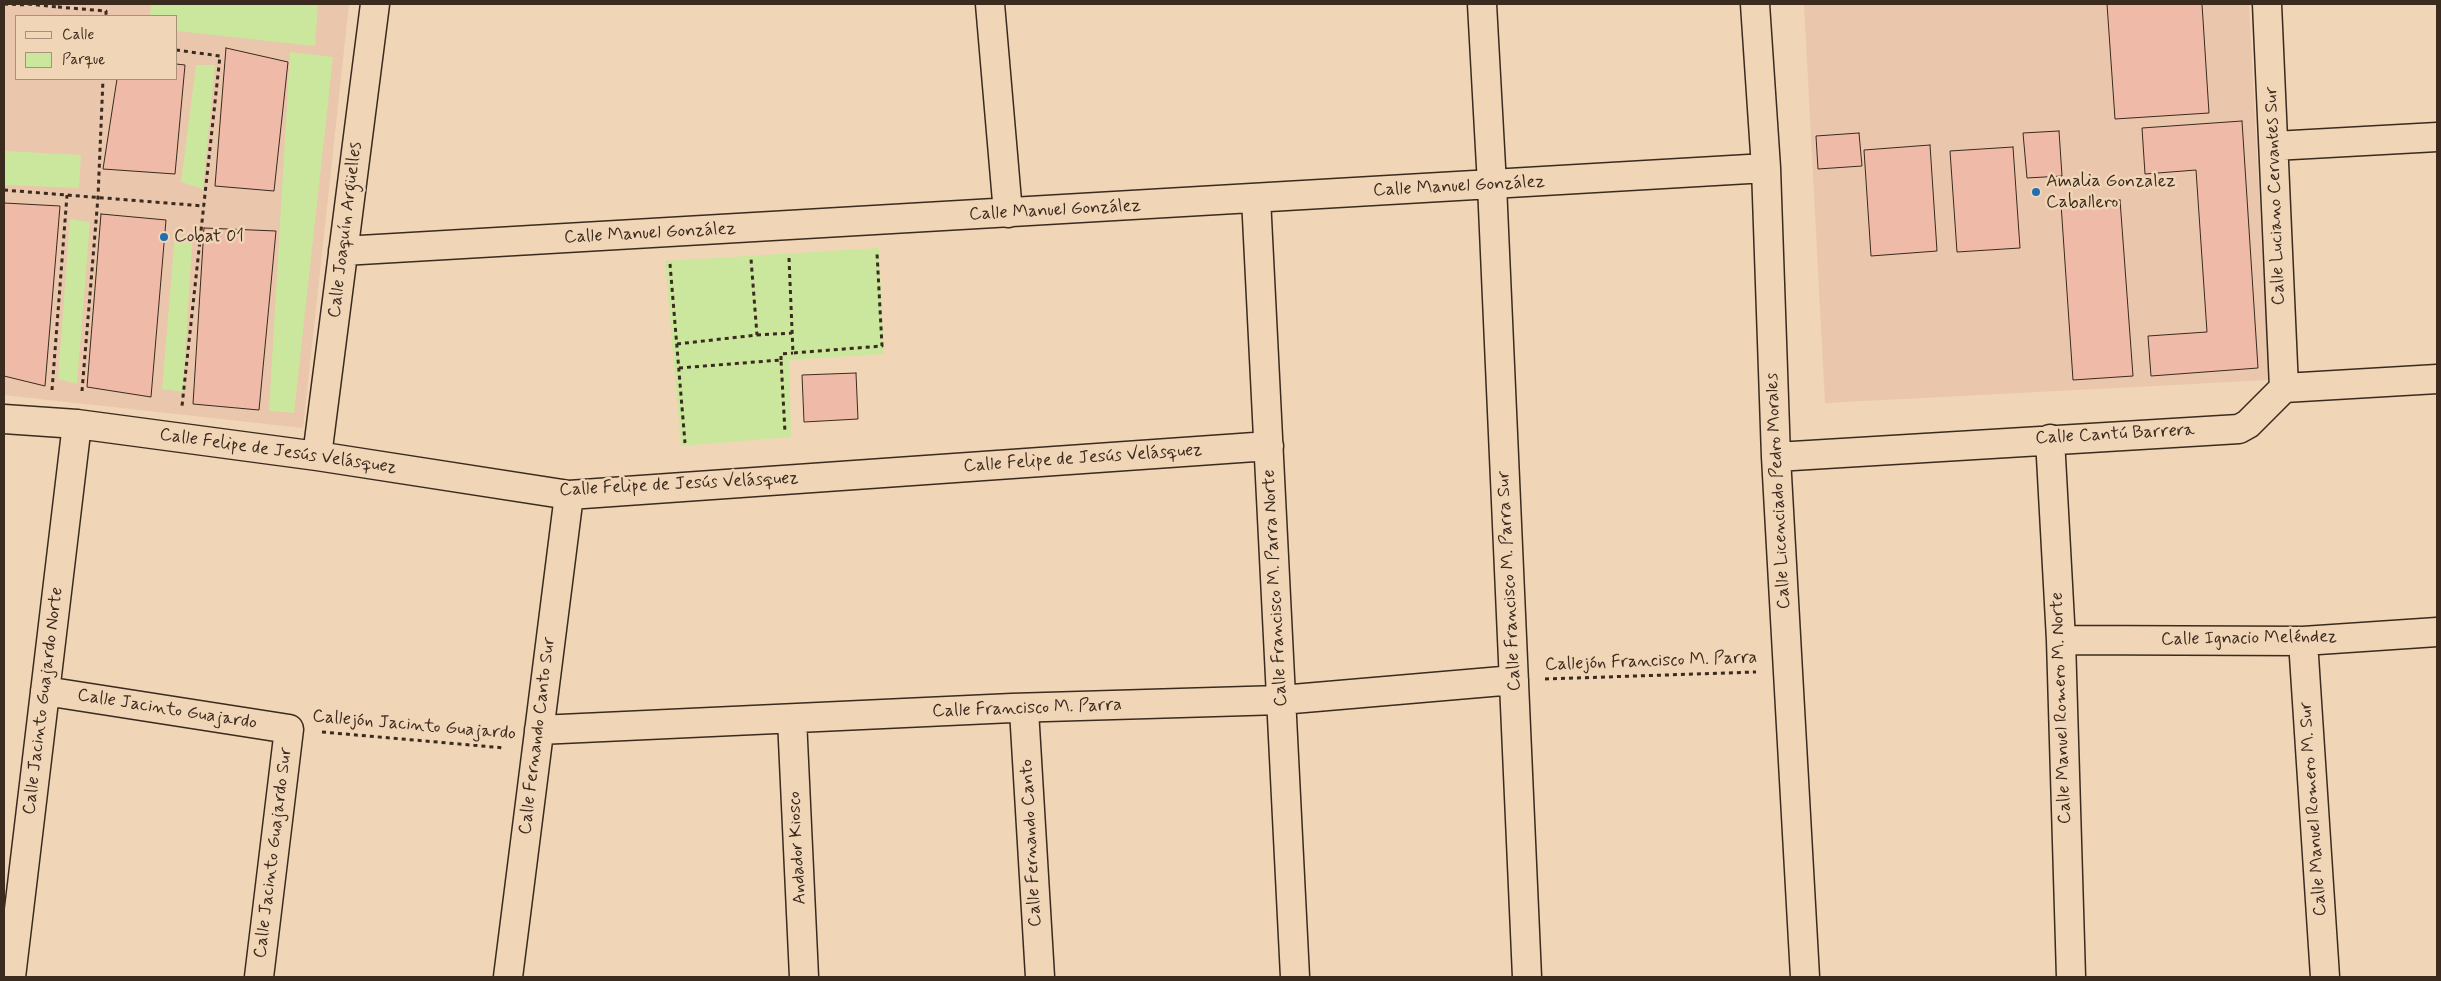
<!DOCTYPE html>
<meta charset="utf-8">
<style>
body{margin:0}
#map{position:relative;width:2441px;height:981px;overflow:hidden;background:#f0d5b7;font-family:Mynerve,sans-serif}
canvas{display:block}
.frame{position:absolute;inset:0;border:5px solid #3b2a1e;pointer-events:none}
.legend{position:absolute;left:15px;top:15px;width:162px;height:65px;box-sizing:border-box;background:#f0d5b7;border:1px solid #a8917a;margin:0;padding:6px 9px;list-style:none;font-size:15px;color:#3b2a1e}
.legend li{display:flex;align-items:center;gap:10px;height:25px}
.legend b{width:25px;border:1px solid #a8917a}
</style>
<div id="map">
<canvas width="2441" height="981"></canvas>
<div class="frame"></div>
<ul class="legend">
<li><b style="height:6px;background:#f0d5b7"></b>Calle</li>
<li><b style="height:14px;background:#cbe79e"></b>Parque</li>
</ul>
</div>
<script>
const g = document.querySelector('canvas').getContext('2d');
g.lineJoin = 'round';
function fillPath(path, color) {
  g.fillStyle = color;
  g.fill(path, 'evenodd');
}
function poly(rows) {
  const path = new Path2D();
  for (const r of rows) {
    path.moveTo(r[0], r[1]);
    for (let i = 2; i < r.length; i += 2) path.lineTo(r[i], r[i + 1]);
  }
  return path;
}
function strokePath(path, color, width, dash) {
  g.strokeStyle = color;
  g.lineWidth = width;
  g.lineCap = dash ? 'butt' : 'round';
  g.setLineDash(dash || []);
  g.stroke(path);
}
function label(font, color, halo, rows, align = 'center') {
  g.font = font + ' Mynerve,sans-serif';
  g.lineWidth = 5;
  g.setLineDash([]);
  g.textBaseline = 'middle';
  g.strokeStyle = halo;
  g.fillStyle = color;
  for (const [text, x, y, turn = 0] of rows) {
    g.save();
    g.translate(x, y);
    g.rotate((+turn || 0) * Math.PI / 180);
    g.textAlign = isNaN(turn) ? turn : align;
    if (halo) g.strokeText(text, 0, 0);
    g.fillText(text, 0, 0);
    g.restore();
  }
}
const built = poly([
 [4,4,349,4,303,428,4,395],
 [16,16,176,16,176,79,16,79],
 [1804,4,2249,4,2269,380,1825,403]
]);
const green = poly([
 [151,4,318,4,315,46,176,31,176,16,150,16],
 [290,52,333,57,294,413,269,411],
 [196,65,215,65,203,189,181,182],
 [4,151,81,155,79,188,4,185],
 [70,219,90,222,77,384,58,379],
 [175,233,192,243,183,392,162,389],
 [879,248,884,354,789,360,791,437,681,446,665,261]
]);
const building = poly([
 [2107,4,2202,4,2209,113,2115,119,2107,4],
 [226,48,288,62,274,191,215,186,226,48],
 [176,64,185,65,175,174,103,169,117,79,176,79,176,64],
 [2242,121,2258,368,2151,376,2148,336,2207,332,2196,170,2145,174,2142,128,2242,121],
 [2059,131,2062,176,2027,178,2023,133,2059,131],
 [1859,133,1862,166,1818,169,1816,136,1859,133],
 [1930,145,1937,251,1871,256,1864,150,1930,145],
 [2013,147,2020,248,1957,252,1950,151,2013,147],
 [2120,200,2133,376,2073,380,2061,204,2120,200],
 [4,203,60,206,45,386,4,376,4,203],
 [101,214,166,220,151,397,87,387,101,214],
 [204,228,276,231,259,410,193,404,204,228],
 [856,373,858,419,804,422,802,375,856,373]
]);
const path = poly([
 [4,4,28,5],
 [28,4,58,7,58,4],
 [58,7,106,11,106,16],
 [176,50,220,56,182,406],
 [4,190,204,206],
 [789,258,793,353,882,346,877,253],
 [670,264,685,443],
 [757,335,792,333],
 [677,344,757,335,751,259],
 [781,360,781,354,793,353],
 [679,368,781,360,785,432],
 [52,390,67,195],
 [82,391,98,197,103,79],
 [1545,679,1756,672],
 [322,732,505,748]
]);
const minor = poly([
 [990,4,1008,213],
 [1482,4,1492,185,1527,977],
 [1755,4,1766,168,1776,457,1805,977],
 [2267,4,2284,388],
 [2274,146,2437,137],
 [1256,198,1295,977],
 [343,251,1766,168],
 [4,419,77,424,317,456,569,495,1269,446],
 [2050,439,2061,640,2071,977],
 [317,456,375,4],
 [1776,457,2239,429,2248,424,2284,388,2437,379],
 [2061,640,2303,641,2437,632],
 [2303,641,2325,977],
 [45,691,289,729,259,977],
 [1024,710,1040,977],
 [792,719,804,977],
 [539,730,1012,708,1281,700,1514,680],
 [11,977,77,424],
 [508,977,569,495]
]);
const markers = [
 [2036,192,5,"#1f6fb2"],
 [164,237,5,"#1f6fb2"]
];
const poiNames = [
 ["Amalia Gonzalez",2046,182],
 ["Caballero",2046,203],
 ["Cobat 01",174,237]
];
const streetNames = [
 ["Calle Manuel González",1459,187,-3],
 ["Calle Luciano Cervantes Sur",2276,196,-92],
 ["Calle Manuel González",1055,211,-3],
 ["Calle Joaquín Argüelles",346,230,-83],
 ["Calle Manuel González",650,234,-3],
 ["Calle Cantú Barrera",2115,435,-3],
 ["Calle Felipe de Jesús Velásquez",278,452,8],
 ["Calle Felipe de Jesús Velásquez",1083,459,-4],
 ["Calle Felipe de Jesús Velásquez",679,485,-3],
 ["Calle Licenciado Pedro Morales",1779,491,-93],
 ["Calle Francisco M. Parra Sur",1510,581,-93],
 ["Calle Francisco M. Parra Norte",1276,588,-93],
 ["Calle Ignacio Meléndez",2249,639,-1],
 ["Callejón Francisco M. Parra",1651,662,-2],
 ["Calle Jacinto Guajardo Norte",44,701,-83],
 ["Calle Manuel Romero M. Norte",2062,708,-92],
 ["Calle Francisco M. Parra",1027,709,-2],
 ["Calle Jacinto Guajardo",167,710,9],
 ["Callejón Jacinto Guajardo",414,726,5],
 ["Calle Fernando Canto Sur",538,736,-83],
 ["Calle Manuel Romero M. Sur",2314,809,-94],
 ["Calle Fernando Canto",1032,843,-93],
 ["Andador Kiosco",798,848,-93],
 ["Calle Jacinto Guajardo Sur",274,853,-83]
];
fillPath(built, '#e9c6ac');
fillPath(green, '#cbe79e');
fillPath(building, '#f0baa8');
strokePath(building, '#3b2a1e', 1);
strokePath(minor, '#3b2a1e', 31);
strokePath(path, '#3b2a1e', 3, [4, 4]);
strokePath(minor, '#f0d5b7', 28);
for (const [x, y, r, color] of markers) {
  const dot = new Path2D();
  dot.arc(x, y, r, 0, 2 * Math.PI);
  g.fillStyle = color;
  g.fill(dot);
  strokePath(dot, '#f0d5b7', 2);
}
label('18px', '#3b2a1e', '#f0d5b7', poiNames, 'left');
label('18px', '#3b2a1e', '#f0d5b7', streetNames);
</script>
